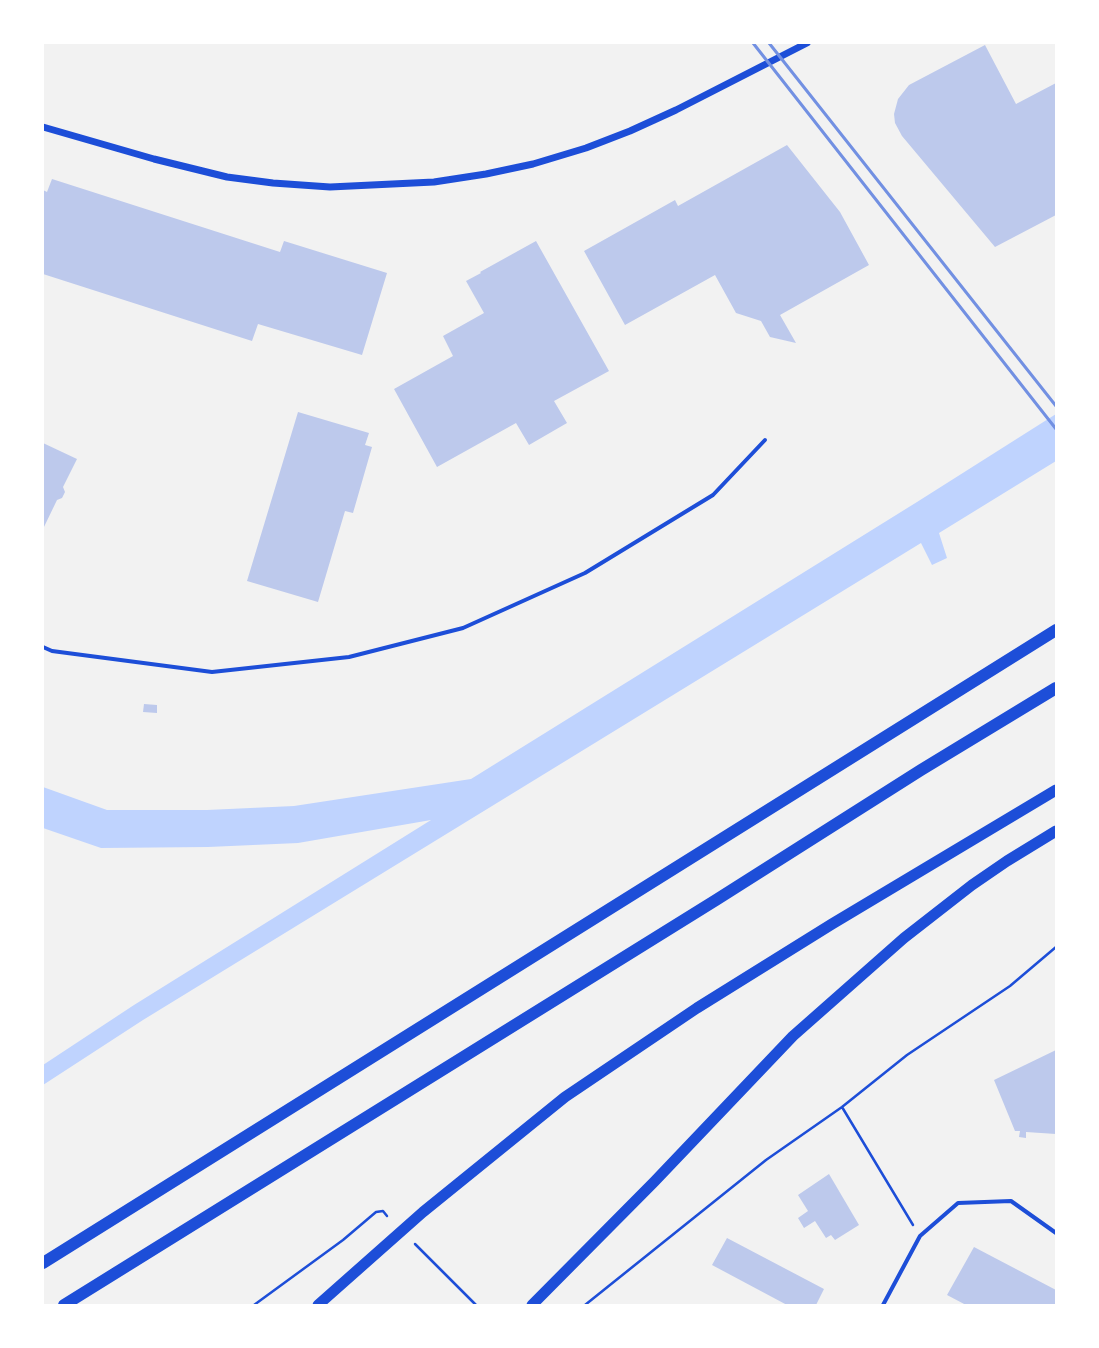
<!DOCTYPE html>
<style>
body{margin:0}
#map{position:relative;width:1099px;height:1348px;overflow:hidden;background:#f2f2f2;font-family:"Space Grotesk",sans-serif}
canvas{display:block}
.frame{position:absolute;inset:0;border:44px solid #fff;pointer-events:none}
</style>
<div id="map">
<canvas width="1099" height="1348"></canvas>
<div class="frame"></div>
</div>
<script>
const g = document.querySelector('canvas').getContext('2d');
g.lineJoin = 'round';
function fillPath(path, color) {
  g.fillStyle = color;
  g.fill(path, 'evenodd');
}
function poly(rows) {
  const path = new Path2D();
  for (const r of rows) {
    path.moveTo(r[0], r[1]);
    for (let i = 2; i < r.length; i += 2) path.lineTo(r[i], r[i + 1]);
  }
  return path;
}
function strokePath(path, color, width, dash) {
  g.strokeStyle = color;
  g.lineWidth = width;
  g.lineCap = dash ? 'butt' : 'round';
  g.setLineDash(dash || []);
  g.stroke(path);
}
const water = poly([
 [1056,414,1056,461,939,533,947,558,932,565,921,543,143,1020,43,1085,43,1065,134,1005,431,820,298,843,208,847,101,848,43,828,43,787,107,810,207,810,294,806,471,779,917,502]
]);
const building = poly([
 [985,45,1016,104,1056,83,1056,215,995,247,902,136,895,123,894,114,898,99,909,85],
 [787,145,840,212,869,265,780,315,796,343,770,337,761,321,736,313,715,275,625,325,584,251,675,200,678,206],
 [52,179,280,252,284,241,387,273,362,355,258,324,252,341,43,274,43,190,47,192],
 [536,241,609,371,554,401,567,423,529,445,516,423,437,467,394,389,453,356,443,336,484,313,466,281,481,273,480,272],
 [298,412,369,433,365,445,372,447,353,513,345,511,318,602,247,581],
 [43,443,77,459,63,487,65,492,62,498,57,500,43,529],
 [144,704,157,705,157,713,143,712],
 [1056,1050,1056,1134,1026,1132,1026,1138,1019,1137,1020,1131,1015,1131,994,1080],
 [829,1174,859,1225,835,1240,831,1235,826,1238,815,1221,804,1228,798,1218,808,1211,798,1195],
 [727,1238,824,1289,816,1305,787,1305,712,1265],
 [974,1247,1056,1290,1056,1305,966,1305,947,1295]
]);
const path = poly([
 [842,1107,913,1225],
 [415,1244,476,1305],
 [254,1305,343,1240,376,1212,383,1211,387,1216],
 [585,1305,766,1160,842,1107,907,1055,1010,986,1056,947]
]);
const minor = poly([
 [43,647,52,651,212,672,349,657,463,628,585,573,713,495,765,440],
 [883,1305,920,1236,958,1203,1011,1201,1056,1233]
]);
const tertiary = poly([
 [43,127,154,159,227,177,273,183,330,187,434,182,486,174,533,164,586,148,630,131,676,110,807,43]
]);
const trunk = poly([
 [318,1305,423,1212,565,1097,697,1008,832,924,1056,790],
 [532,1305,654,1182,793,1036,904,938,972,885,1007,861,1056,831]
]);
const motorway = poly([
 [43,1263,1056,630],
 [64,1305,716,900,921,770,1056,688]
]);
const rail = poly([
 [753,43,1056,429],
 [769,43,1056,406]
]);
fillPath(water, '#bfd3fe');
fillPath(building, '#bdc9ec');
strokePath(path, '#1d4ed8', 2.5);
strokePath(minor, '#1d4ed8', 4);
strokePath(tertiary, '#1d4ed8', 7);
strokePath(trunk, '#1d4ed8', 11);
strokePath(motorway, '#1d4ed8', 12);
strokePath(rail, '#7290e2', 3);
</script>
